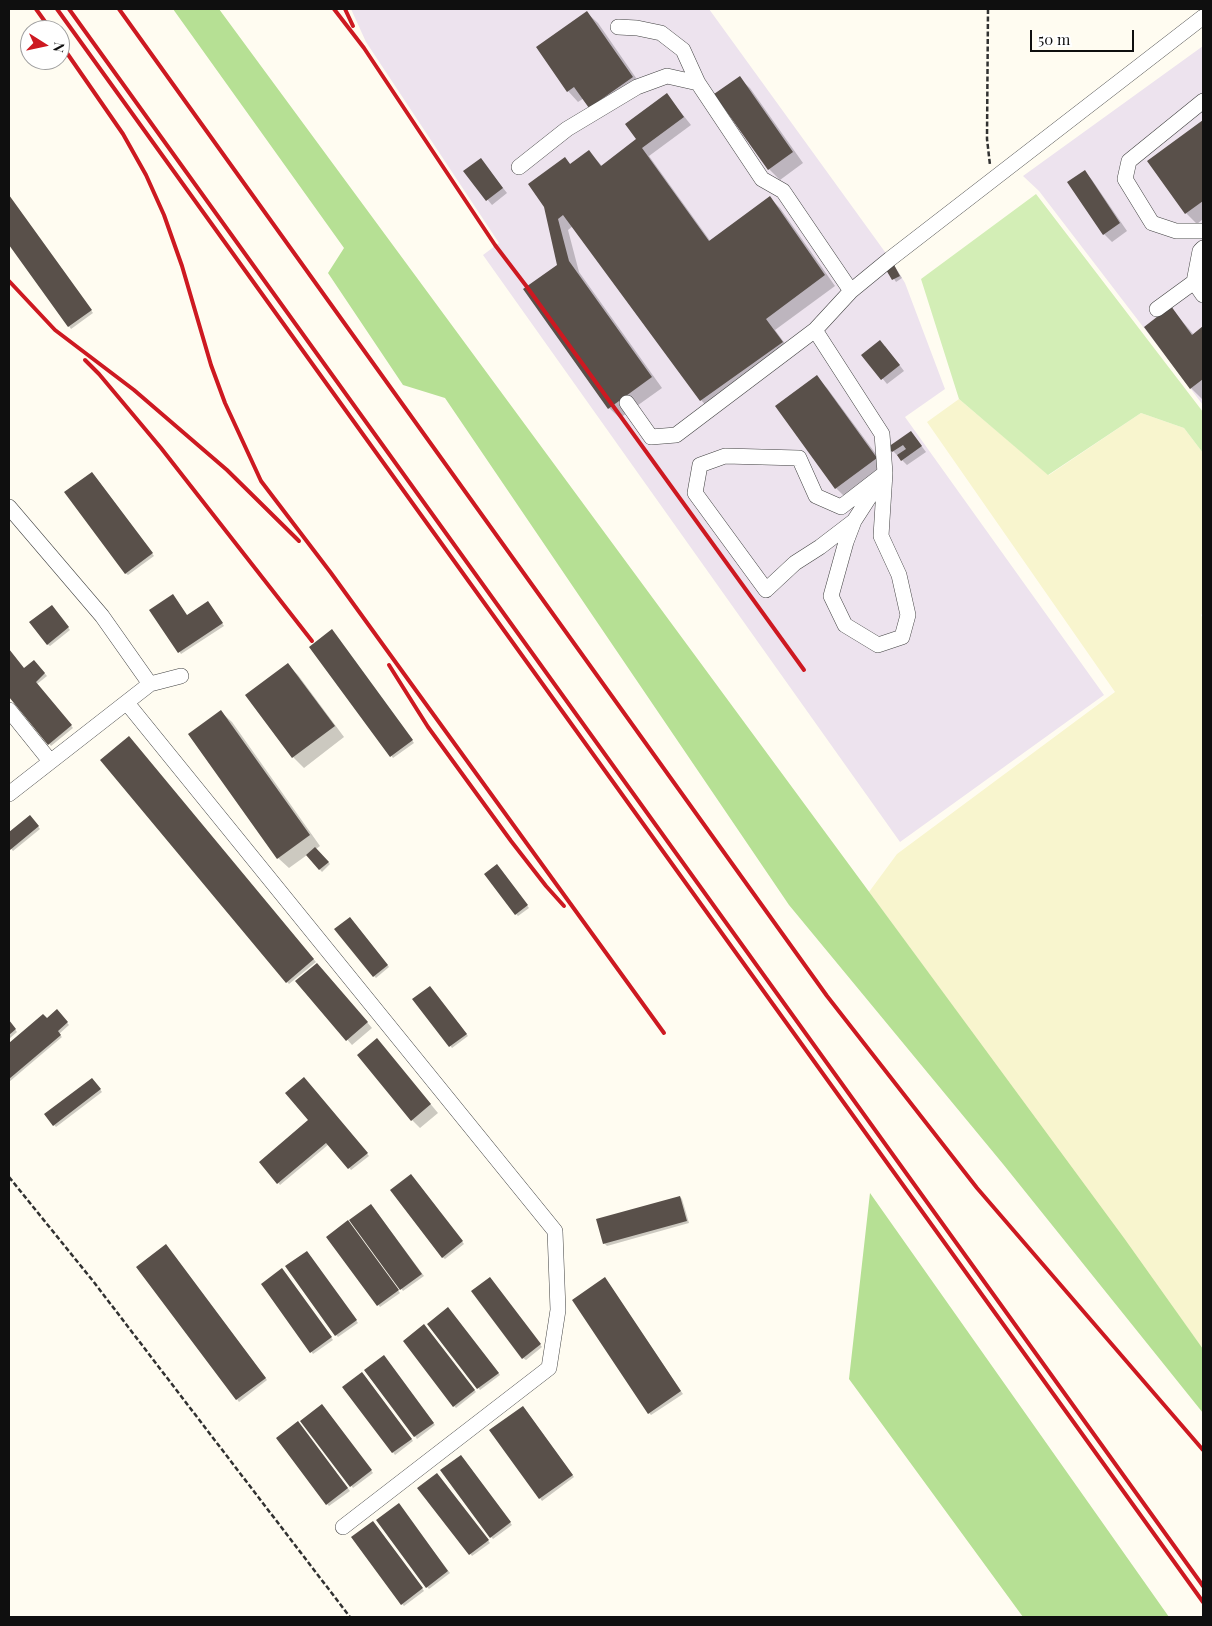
<!DOCTYPE html>
<style>
body{margin:0}
#map{position:relative;width:1212px;height:1626px;overflow:hidden;background:#fffcf1;font-family:"Playfair Display",serif}
canvas{display:block}
.frame{position:absolute;inset:0;border:10px solid #0f0f0f;pointer-events:none}
.north{position:absolute;left:20px;top:20px;width:50px;height:50px;box-sizing:border-box;background:#fff;border:1px solid #9f9f9f;border-radius:50%;rotate:100deg;font-size:14px;font-weight:700;line-height:20px;text-align:center;color:#0f0f0f}
.north::after{content:'';display:block;margin:auto;width:18px;height:22px;background:#cd1921;clip-path:polygon(50% 0,100% 100%,50% 72%,0 100%)}
.scale{position:absolute;left:1030px;top:30px;width:104px;height:22px;box-sizing:border-box;border:2px solid #0f0f0f;border-top:0;padding-left:6px;font-size:15px;line-height:18px;white-space:nowrap;color:#0f0f0f;-webkit-text-stroke:4px #fff;paint-order:stroke}
</style>
<div id="map">
<canvas width="1212" height="1626"></canvas>
<div class="frame"></div>
<div class="north">N</div>
<div class="scale">50 m</div>
</div>
<script>
const g = document.querySelector('canvas').getContext('2d');
g.lineJoin = 'round';
function fillPath(path, color) {
  g.fillStyle = color;
  g.fill(path, 'evenodd');
}
function poly(rows) {
  const path = new Path2D();
  for (const r of rows) {
    path.moveTo(r[0], r[1]);
    for (let i = 2; i < r.length; i += 2) path.lineTo(r[i], r[i + 1]);
  }
  return path;
}
function strokePath(path, color, width, dash) {
  g.strokeStyle = color;
  g.lineWidth = width;
  g.lineCap = dash ? 'butt' : 'round';
  g.setLineDash(dash || []);
  g.stroke(path);
}
const industrial = poly([
 [351,9,709,9,893,263,905,283,945,389,905,417,1104,695,900,842,483,255,499,243,366,42],
 [1203,46,1203,405,1039,191,1023,176]
]);
const farmland = poly([
 [959,399,1049,475,1141,413,1184,428,1203,453,1203,613,1201,615,1203,619,1203,1349,869,892,897,854,1115,692,927,422]
]);
const green = poly([
 [1036,194,1203,412,1203,453,1184,428,1141,413,1048,475,959,399,921,279]
]);
const forest = poly([
 [173,9,219,9,1124,1238,1203,1349,1203,1413,1003,1164,789,905,445,398,403,385,328,273,344,248],
 [870,1193,1169,1617,1023,1617,849,1379]
]);
const shadow = poly([
 [587,13,598,23,643,88,600,118,584,98,578,102,568,91],
 [739,78,750,88,803,163,780,180,769,169,716,94],
 [667,95,691,125,649,156,711,242,770,198,780,208,835,286,775,330,792,353,711,411,701,400,573,226,568,230,579,272,662,388,620,418,609,408,559,266,545,207,565,158,571,165,589,152,602,166,637,140],
 [1203,121,1203,219,1197,224,1186,213,1149,161],
 [485,165,507,193,492,205,465,172],
 [1085,172,1092,180,1127,231,1112,242,1104,234],
 [9,196,93,313,71,329,9,243],
 [895,267,902,278,896,282,887,268],
 [1171,308,1194,335,1203,328,1203,398,1202,399,1191,388,1145,327],
 [885,346,904,371,887,384,863,355],
 [816,377,827,388,887,469,846,498,836,488],
 [911,432,926,452,907,465,893,451],
 [94,475,154,556,128,575,125,573],
 [210,605,224,626,181,654,151,610,188,616],
 [54,609,70,630,50,646,47,644],
 [334,633,414,743,393,758,311,647],
 [9,650,24,669,36,663,47,676,37,684,73,728,51,746,9,695],
 [288,665,298,675,344,737,304,768,293,757],
 [221,712,232,722,320,846,316,849,330,864,322,872,307,855,289,868,278,858],
 [131,740,316,962,289,984,287,982],
 [30,816,40,829,13,851,9,846,9,834],
 [499,868,529,908,518,916,516,914],
 [352,920,389,967,376,978,374,976],
 [322,969,372,1028,352,1045,297,982],
 [432,990,468,1036,452,1048,414,1000],
 [57,1011,69,1025,59,1034,62,1037,9,1082,9,1044,43,1015,47,1019],
 [9,1021,17,1032,9,1039],
 [377,1040,438,1113,420,1128,412,1120],
 [304,1078,369,1156,351,1170,329,1144,280,1185,261,1162,310,1121],
 [94,1081,102,1092,56,1127,54,1125],
 [413,1177,464,1244,445,1259,442,1257],
 [680,1197,682,1199,689,1223,607,1246,604,1243],
 [373,1207,424,1276,403,1291,351,1220],
 [350,1224,400,1293,380,1307,328,1237],
 [168,1248,267,1380,239,1402,138,1267],
 [309,1255,358,1323,338,1337,336,1335],
 [284,1272,333,1340,313,1354,262,1284],
 [492,1281,542,1347,526,1360,523,1358],
 [607,1281,683,1394,651,1415,649,1413],
 [450,1311,500,1375,480,1390,429,1324],
 [426,1328,476,1392,456,1408,454,1406],
 [386,1359,435,1425,417,1439,365,1371],
 [364,1375,413,1441,395,1455,344,1387],
 [324,1407,373,1473,353,1488,301,1421],
 [525,1409,574,1477,542,1501,491,1431],
 [300,1425,350,1491,329,1506,327,1504],
 [463,1458,512,1525,493,1539,491,1537],
 [439,1476,490,1543,472,1556,419,1488],
 [400,1507,450,1573,429,1589,427,1587],
 [375,1524,424,1591,404,1606,402,1604]
]);
const building = poly([
 [587,11,633,77,589,108,574,87,567,92,536,47],
 [740,76,793,152,768,170,714,94],
 [667,93,684,117,642,148,709,241,770,196,825,275,766,319,783,342,700,401,563,215,558,219,569,261,652,377,608,409,523,289,557,265,544,207,528,184,565,157,570,164,589,150,601,166,636,139,625,124],
 [1203,120,1203,201,1185,214,1147,161],
 [481,158,503,188,486,201,463,171],
 [1085,170,1120,223,1103,235,1067,182],
 [9,195,92,310,68,327,9,245],
 [893,263,900,276,892,280,885,268],
 [1171,306,1192,335,1203,326,1203,379,1190,389,1144,327],
 [880,340,900,365,881,380,861,355],
 [817,375,877,458,835,489,775,406],
 [911,431,922,446,901,461,897,455,906,449,903,445,892,452,888,447],
 [92,472,153,553,125,574,64,492],
 [173,594,187,615,208,601,223,623,178,653,149,610],
 [52,605,69,627,47,645,29,622],
 [332,629,413,740,390,757,309,647],
 [9,649,24,668,34,660,45,673,36,682,72,725,48,745,9,697],
 [288,663,335,726,292,758,245,695],
 [221,710,310,835,277,859,188,734],
 [129,736,314,959,286,983,100,760],
 [30,815,39,826,10,850,9,848,9,832],
 [315,847,329,862,319,870,306,855],
 [497,864,528,905,515,915,484,874],
 [350,917,388,965,373,977,334,929],
 [317,963,368,1022,346,1041,295,981],
 [430,986,467,1034,449,1047,412,999],
 [57,1009,68,1022,58,1031,61,1035,9,1079,9,1043,43,1014,47,1018],
 [9,1020,16,1029,9,1035],
 [377,1038,431,1104,411,1121,357,1055],
 [304,1077,368,1153,348,1169,326,1143,277,1184,259,1162,308,1120,285,1093],
 [92,1078,101,1089,53,1126,44,1114],
 [411,1174,463,1241,442,1258,390,1190],
 [680,1196,687,1221,603,1244,596,1219],
 [371,1204,422,1274,400,1290,349,1220],
 [348,1220,399,1290,377,1306,326,1237],
 [166,1244,266,1378,236,1400,136,1267],
 [307,1251,357,1320,335,1336,285,1266],
 [282,1268,332,1337,310,1353,261,1284],
 [490,1277,541,1344,522,1359,471,1291],
 [605,1277,681,1391,648,1414,572,1300],
 [448,1307,499,1373,477,1389,427,1324],
 [424,1324,475,1390,453,1407,403,1341],
 [384,1355,434,1423,414,1437,364,1370],
 [362,1372,412,1439,392,1453,342,1387],
 [322,1404,372,1470,350,1487,300,1421],
 [523,1406,573,1475,539,1499,489,1430],
 [298,1421,348,1488,326,1505,276,1438],
 [461,1455,511,1522,490,1538,440,1470],
 [437,1473,489,1540,469,1555,417,1488],
 [399,1503,448,1571,426,1588,376,1520],
 [373,1521,423,1588,401,1605,351,1537]
]);
const path = poly([
 [988,9,987,139,990,165],
 [9,1177,93,1281,350,1617]
]);
const minor = poly([
 [618,27,637,28,661,33,683,50,698,83,762,179,783,191,851,291,890,259,1203,17],
 [1203,101,1129,161,1125,179,1152,223,1176,231,1203,231],
 [519,167,567,129,637,87,667,76,698,83],
 [1203,248,1200,251,1194,282,1203,295],
 [1157,309,1194,282],
 [815,330,882,434,885,473,854,521,846,542,831,596,845,625,878,645,902,637,908,615,899,575,881,536,885,473,841,507,816,496,799,458,725,456,700,465,695,493,766,590,795,563,820,547,854,521],
 [627,403,651,437,676,435,815,330,851,291],
 [9,507,102,616,150,684],
 [127,703,555,1231,558,1310,549,1368,343,1527],
 [9,710,50,761],
 [9,794,150,684,181,676]
]);
const rail = poly([
 [36,9,51,30],
 [57,9,1203,1602],
 [69,9,1203,1586],
 [119,9,827,996,977,1188,1203,1450],
 [334,9,364,48,495,245,527,287,804,670],
 [345,9,353,26],
 [60,43,123,134,146,175,164,215,182,266,211,365,225,403,261,481,331,573,664,1033],
 [9,281,55,330,134,390,227,470,299,541],
 [85,360,99,374,161,448,312,641],
 [389,665,428,727,511,841,546,886,564,906]
]);
fillPath(industrial, '#ede3ee');
fillPath(farmland, '#f8f5ce');
fillPath(green, '#d3eeb6');
fillPath(forest, '#b6e094');
fillPath(shadow, '#0003');
fillPath(building, '#59504a');
strokePath(minor, '#424242', 16);
strokePath(path, '#313131', 2.5, [5, 2.5]);
strokePath(minor, '#fff', 15);
strokePath(rail, '#cd1921', 4);
</script>
